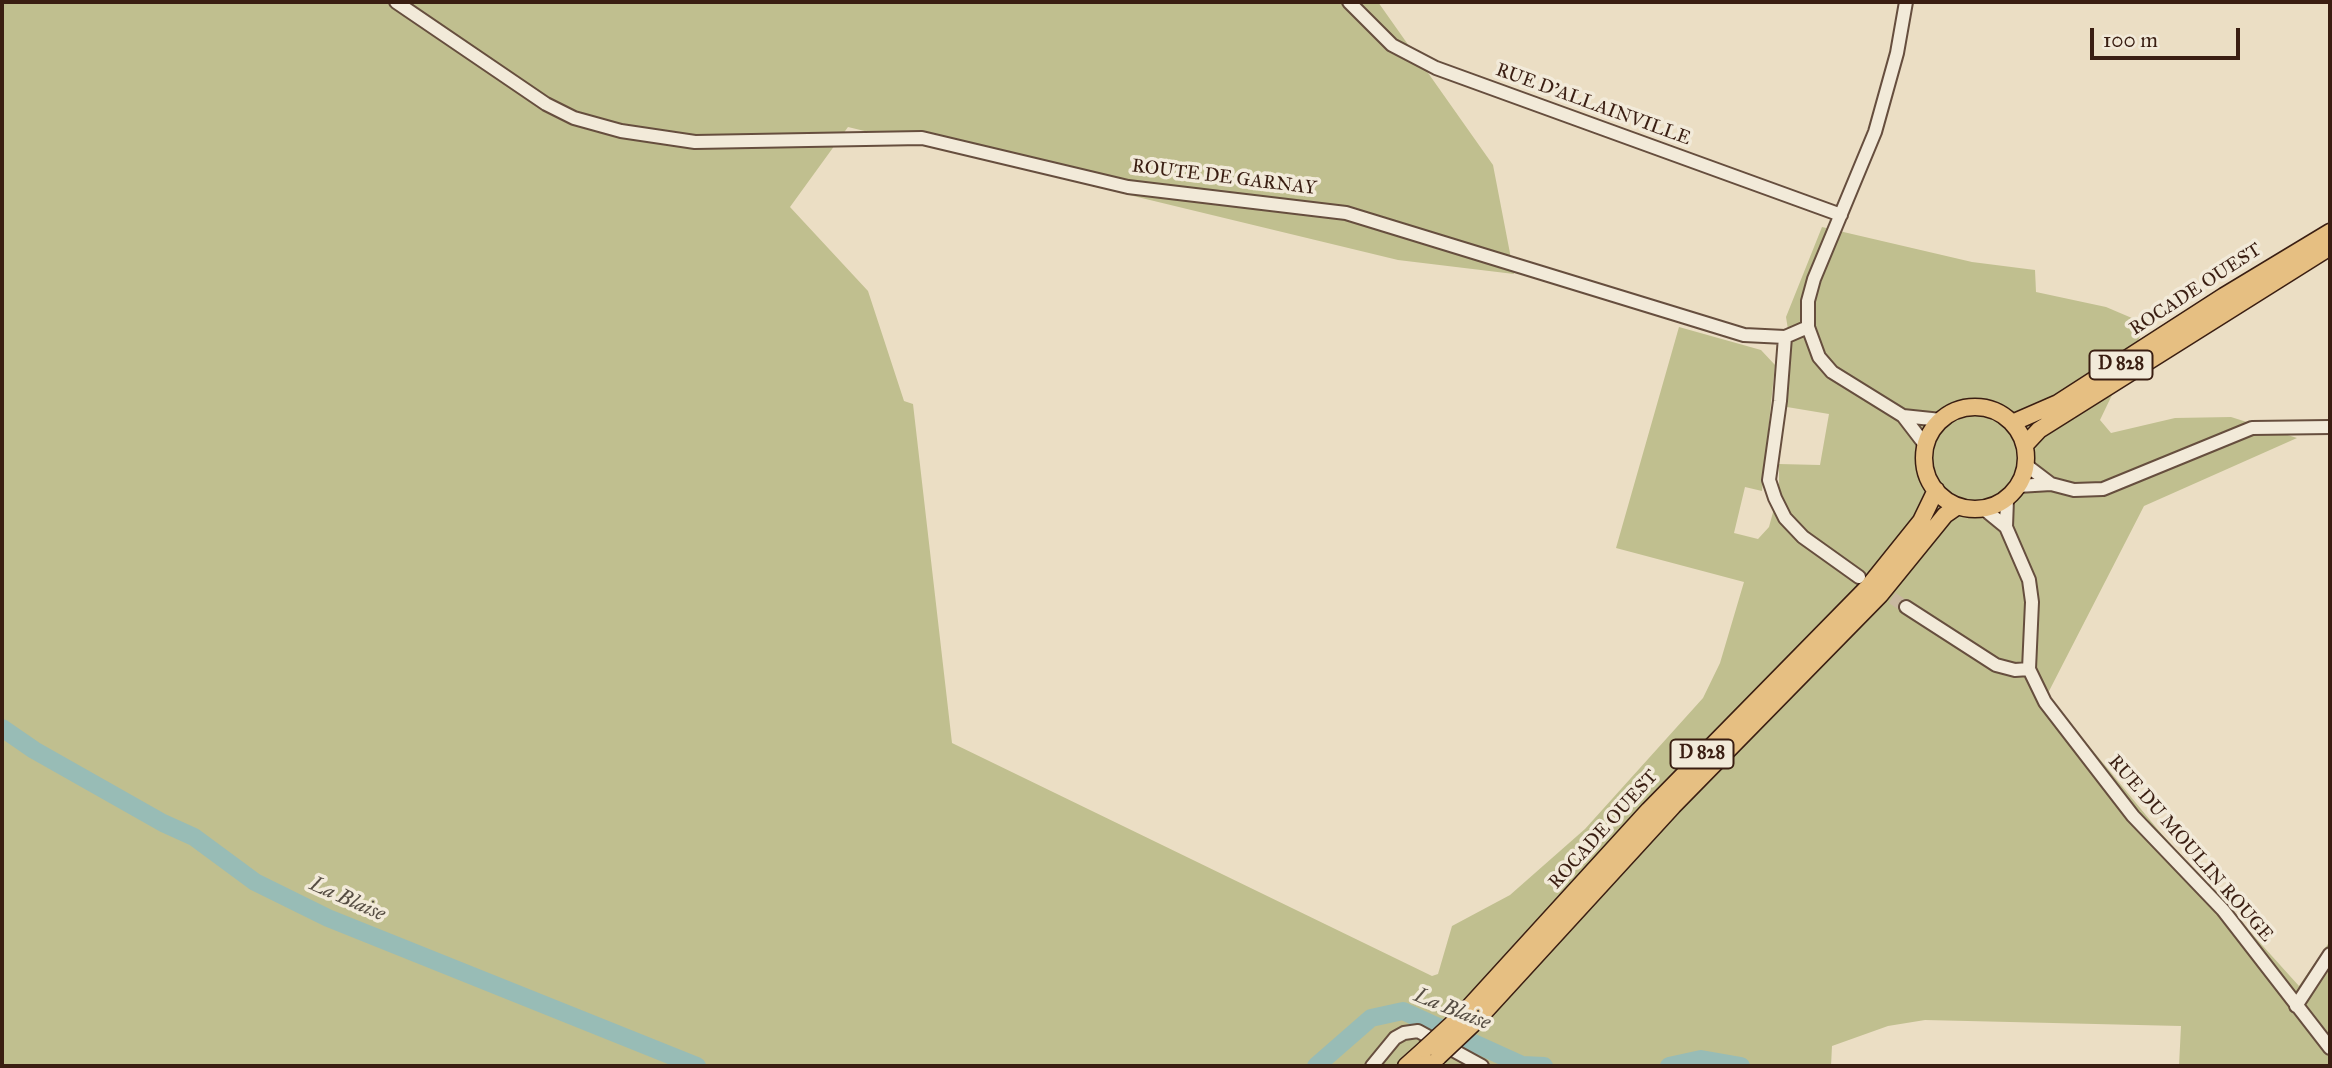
<!DOCTYPE html>
<style>
body{margin:0}
#map{position:relative;width:2332px;height:1068px;overflow:hidden;background:#ebdec4;font-family:"IM FELL Great Primer",serif}
canvas{display:block}
.frame{position:absolute;inset:0;border:4px solid #3a1e12;pointer-events:none}
.scale{position:absolute;left:2090px;top:28px;width:150px;height:32px;box-sizing:border-box;border:4px solid #3a1e12;border-top:0;padding-left:9px;font-size:21px;line-height:24px;white-space:nowrap;color:#3a1e12;-webkit-text-stroke:5px #f2ead9;paint-order:stroke}
</style>
<div id="map">
<canvas width="2332" height="1068"></canvas>
<div class="frame"></div>
<div class="scale">100 m</div>
</div>
<script>
const g = document.querySelector('canvas').getContext('2d');
g.lineJoin = 'round';
function fillPath(path, color) {
  g.fillStyle = color;
  g.fill(path, 'evenodd');
}
function poly(rows) {
  const path = new Path2D();
  for (const r of rows) {
    if (r.length === 3) {
      path.moveTo(r[0] + r[2], r[1]);
      path.arc(r[0], r[1], r[2], 0, 2 * Math.PI);
      continue;
    }
    path.moveTo(r[0], r[1]);
    for (let i = 2; i < r.length; i += 2) path.lineTo(r[i], r[i + 1]);
  }
  return path;
}
function strokePath(path, color, width, dash) {
  g.strokeStyle = color;
  g.lineWidth = width;
  g.lineCap = dash ? 'butt' : 'round';
  g.setLineDash(dash || []);
  g.stroke(path);
}
function label(font, color, halo, rows, align = 'center') {
  g.font = font + ' "IM FELL Great Primer",serif';
  g.lineWidth = 7;
  g.setLineDash([]);
  g.textBaseline = 'middle';
  g.strokeStyle = halo;
  g.fillStyle = color;
  for (const [text, x, y, turn = 0] of rows) {
    g.save();
    g.translate(x, y);
    g.rotate((+turn || 0) * Math.PI / 180);
    g.textAlign = isNaN(turn) ? turn : align;
    if (halo) g.strokeText(text, 0, 0);
    g.fillText(text, 0, 0);
    g.restore();
  }
}
const green = poly([
 [2,2,1378,2,1493,165,1514,274,1398,260,848,127,790,207,868,291,904,401,913,404,952,743,1432,976,1438,974,1452,926,1510,895,1585,829,1703,698,1720,663,1744,582,1616,548,1679,327,1761,350,1775,365,1762,491,1745,487,1734,533,1758,539,1769,527,1779,490,1779,464,1820,465,1829,414,1787,407,1791,348,1786,317,1822,227,1972,262,2035,270,2036,292,2106,307,2146,324,2100,420,2111,433,2175,418,2231,417,2297,438,2144,506,2047,695,2159,831,2299,986,2330,941,2330,1066,2179,1066,2181,1026,1925,1020,1888,1026,1832,1046,1831,1066,2,1066]
]);
const river = poly([
 [2,728,34,750,163,823,194,837,255,882,328,918,697,1066],
 [1316,1066,1371,1018,1403,1011,1522,1065,1544,1066],
 [1669,1066,1701,1059,1741,1066]
]);
const minorTunnel = poly([
 [1877,588,1906,607]
]);
const minor = poly([
 [396,2,546,104,574,118,621,131,695,142,922,138,1128,187,1346,213,1744,335,1785,337,1808,327],
 [1349,2,1392,45,1436,68,1841,215],
 [1906,2,1897,53,1875,132,1814,279,1808,301,1808,327,1819,357,1832,372,1903,416,1926,446],
 [1785,337,1780,401,1769,480,1775,498,1785,518,1803,537,1859,577],
 [1903,416,1941,420],
 [2026,465,2051,484],
 [2018,486,2051,484,2074,490,2103,489,2252,428,2330,427],
 [2007,499,2006,527,2029,580,2032,602,2029,669,2045,702,2133,816,2223,910,2330,1048],
 [1984,509,2006,527],
 [1906,607,1996,665,2015,670,2029,669],
 [2296,1006,2330,954],
 [1372,1066,1395,1038,1404,1033,1418,1031,1482,1066]
]);
const major = poly([
 [1975,458,51],
 [2012,423,2058,403,2224,296,2330,232],
 [2025,445,2039,430,2330,247],
 [1462,1015,1649,810,1868,587,1921,521,1936,490],
 [1476,1021,1673,806,1880,595,1945,515,1958,506],
 [1406,1066,1425,1049],
 [1428,1066,1439,1056]
]);
const majorBridge = poly([
 [1425,1049,1462,1015],
 [1439,1056,1476,1021]
]);
const shields = [
 [2121,365,63],
 [1702,754,63]
];
const shieldNames = [
 ["D 828",2121,365],
 ["D 828",1702,754]
];
const streetNames = [
 ["RUE D'ALLAINVILLE",1593,105,20],
 ["ROUTE DE GARNAY",1224,178,7],
 ["ROCADE OUEST",2196,290,-33],
 ["ROCADE OUEST",1604,830,-48],
 ["RUE DU MOULIN ROUGE",2190,849,49]
];
const waterNames = [
 ["La Blaise",347,900,24],
 ["La Blaise",1452,1010,22]
];
fillPath(green, '#c0bf8f');
strokePath(river, '#98bcb6', 18);
strokePath(minorTunnel, '#c8b8a0', 12, [12, 6]);
strokePath(minor, '#664e3e', 16);
strokePath(major, '#3a1e12', 19);
strokePath(minor, '#f2ead9', 12);
strokePath(major, '#e6bf82', 16);
strokePath(majorBridge, '#3a1e12', 19, []);
strokePath(majorBridge, '#e6bf82', 16);
for (const [x, y, w] of shields) {
  const box = new Path2D();
  box.roundRect(x - w / 2, y - 14.5, w, 29, 5);
  g.fillStyle = '#f2ead9';
  g.fill(box);
  strokePath(box, '#3a1e12', 2);
}
label('bold 18px', '#3a1e12', null, shieldNames);
label('19px', '#3a1e12', '#f2ead9', streetNames);
label('italic 21px', '#564d43', '#f2ead9', waterNames);
</script>
